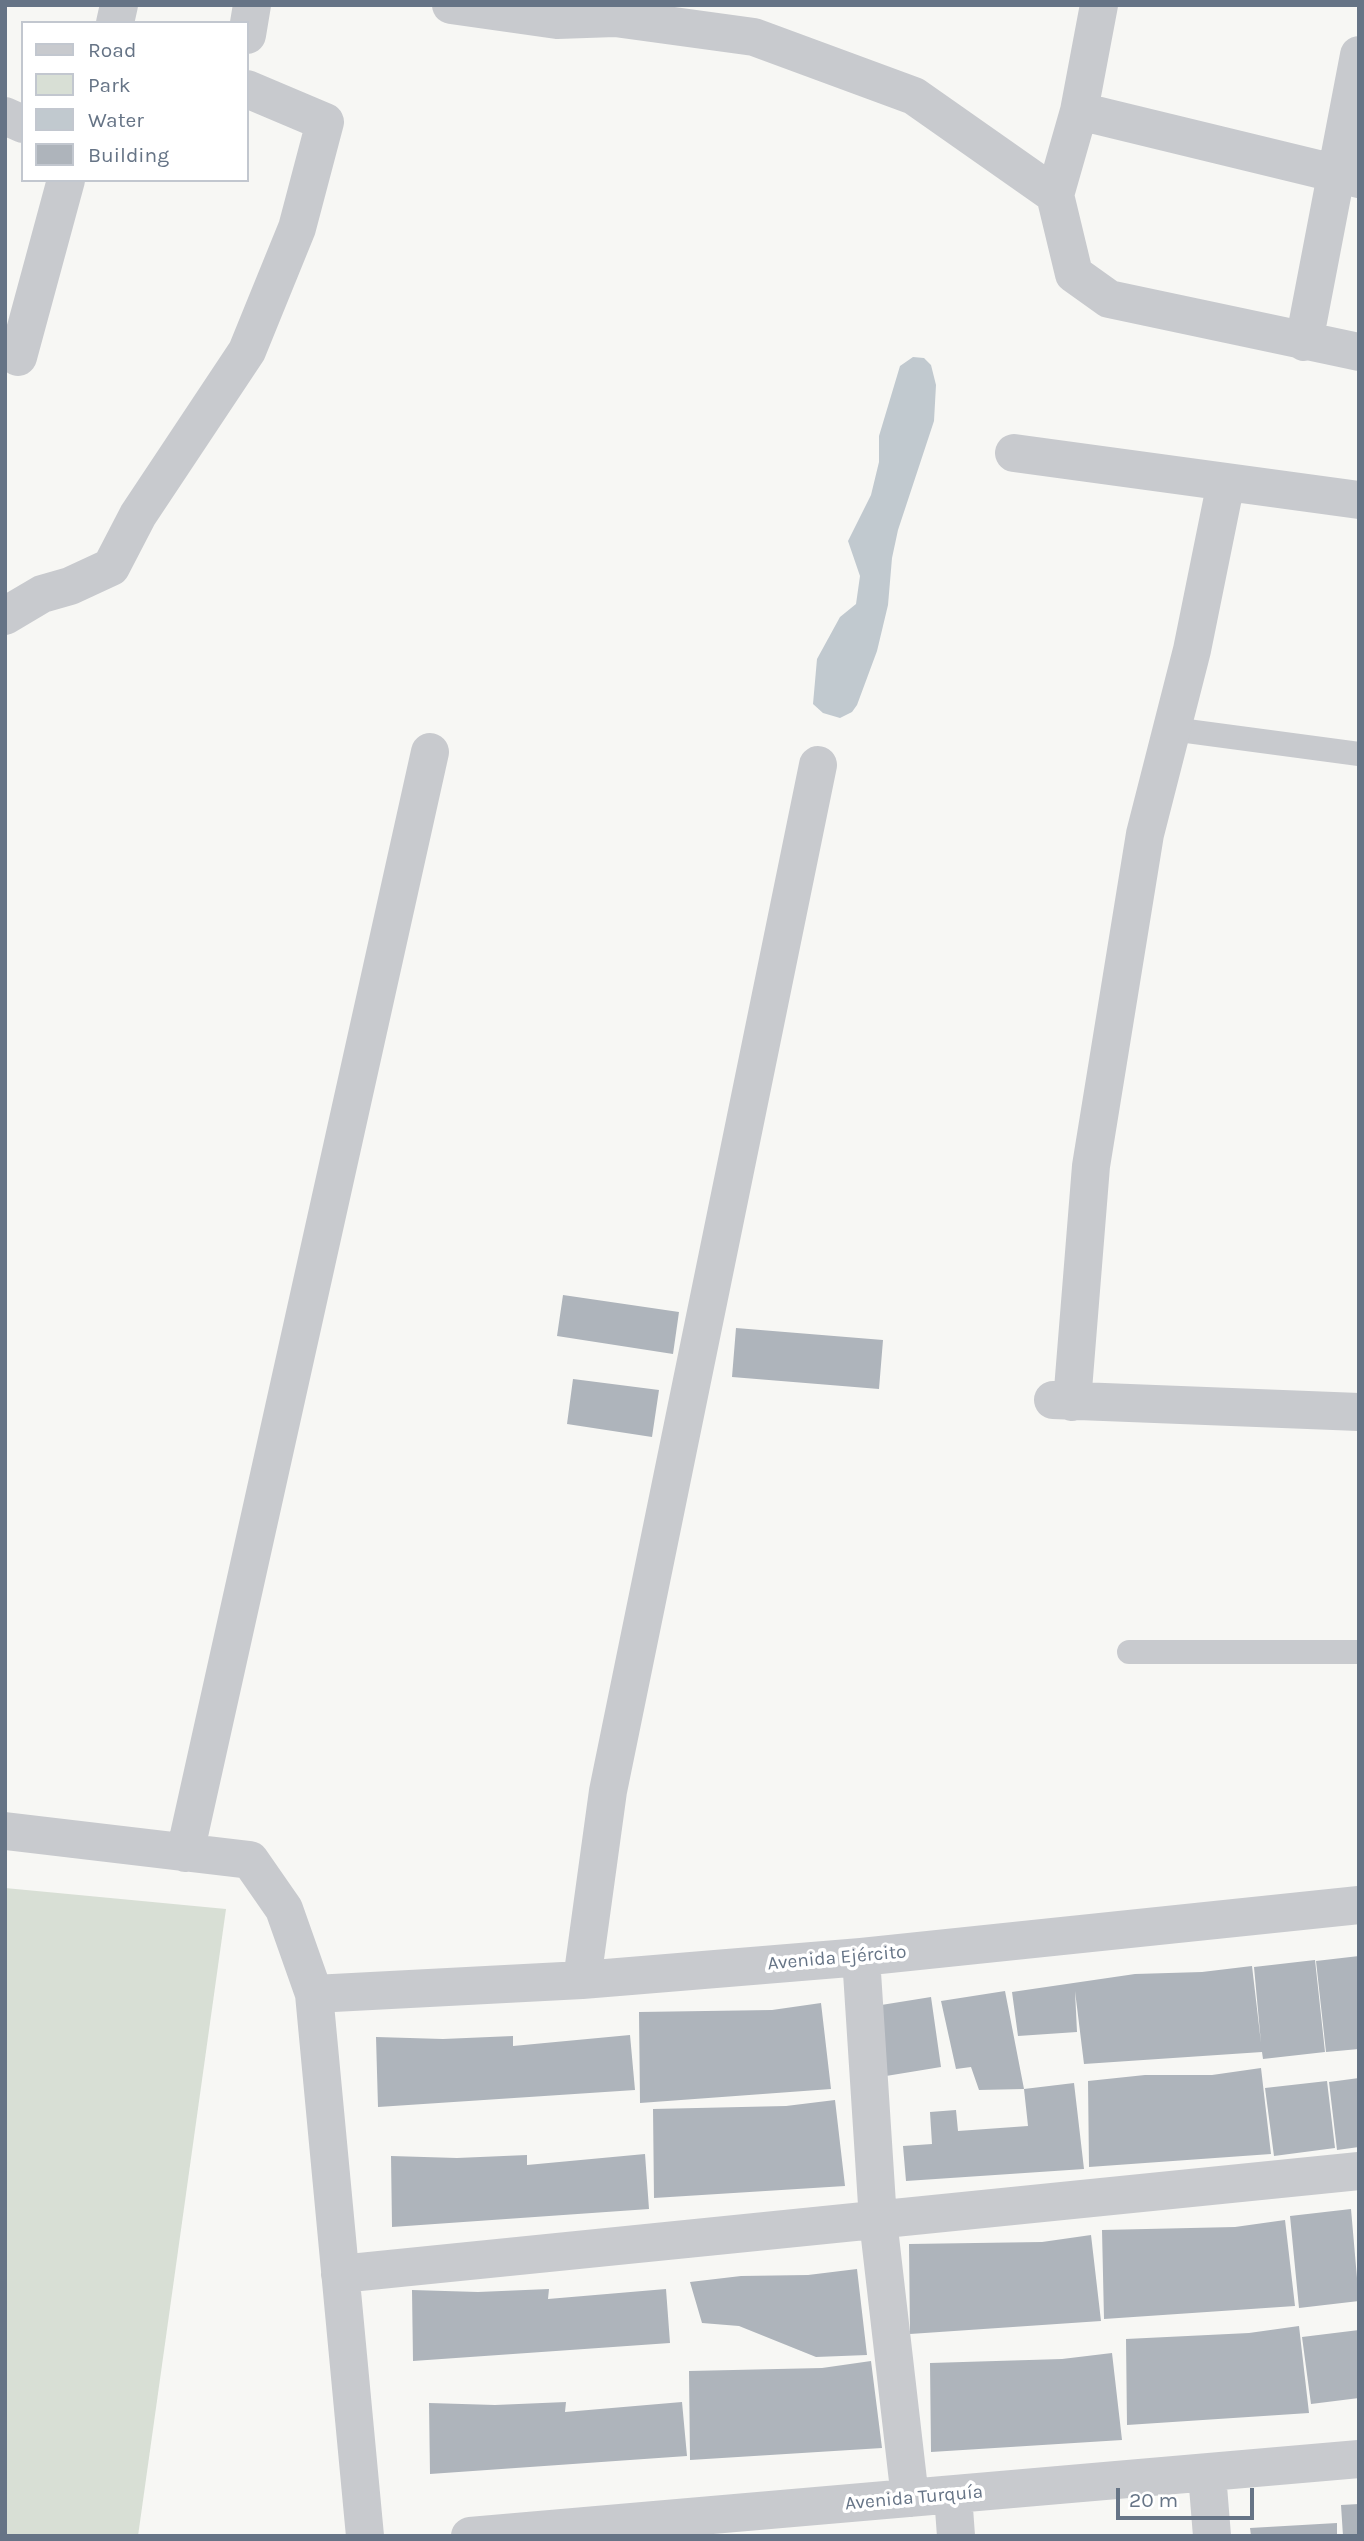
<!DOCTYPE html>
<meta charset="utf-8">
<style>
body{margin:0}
#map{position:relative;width:1364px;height:2541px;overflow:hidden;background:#f7f7f4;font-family:Karla,sans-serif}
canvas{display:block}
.frame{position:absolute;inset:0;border:7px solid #667486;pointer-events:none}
.legend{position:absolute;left:21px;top:21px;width:228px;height:161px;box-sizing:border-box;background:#fff;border:2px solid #c2c7cf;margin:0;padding:9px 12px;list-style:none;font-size:21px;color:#667486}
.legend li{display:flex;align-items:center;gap:14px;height:35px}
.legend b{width:35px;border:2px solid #c2c7cf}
.scale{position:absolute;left:1116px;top:2488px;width:138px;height:32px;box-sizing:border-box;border:4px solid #667486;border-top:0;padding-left:9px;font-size:21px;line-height:24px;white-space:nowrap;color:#667486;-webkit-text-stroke:5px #fff;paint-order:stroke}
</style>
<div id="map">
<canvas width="1364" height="2541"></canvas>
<div class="frame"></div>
<ul class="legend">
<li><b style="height:9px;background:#c8cace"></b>Road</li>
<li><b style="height:19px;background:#d8dfd5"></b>Park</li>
<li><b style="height:19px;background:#c1c9cf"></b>Water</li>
<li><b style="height:19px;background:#aeb4bb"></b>Building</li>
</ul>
<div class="scale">20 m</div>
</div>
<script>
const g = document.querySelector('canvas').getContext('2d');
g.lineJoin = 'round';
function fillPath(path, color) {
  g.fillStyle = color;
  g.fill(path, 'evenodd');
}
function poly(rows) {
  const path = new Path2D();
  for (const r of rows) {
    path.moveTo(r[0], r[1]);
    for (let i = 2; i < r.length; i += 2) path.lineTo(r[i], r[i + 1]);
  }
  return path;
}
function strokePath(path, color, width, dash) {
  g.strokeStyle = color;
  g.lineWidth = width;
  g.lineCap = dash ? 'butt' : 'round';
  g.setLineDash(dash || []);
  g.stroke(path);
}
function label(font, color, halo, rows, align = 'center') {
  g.font = font + ' Karla,sans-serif';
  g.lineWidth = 7;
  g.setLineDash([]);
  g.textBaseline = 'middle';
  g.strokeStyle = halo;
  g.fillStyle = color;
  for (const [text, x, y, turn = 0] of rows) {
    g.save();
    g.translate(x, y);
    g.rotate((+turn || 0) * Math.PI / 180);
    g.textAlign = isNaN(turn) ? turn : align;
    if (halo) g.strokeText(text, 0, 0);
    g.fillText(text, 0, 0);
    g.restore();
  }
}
const green = poly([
 [5,1888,226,1909,138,2536,5,2536]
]);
const water = poly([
 [913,357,924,358,931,365,936,385,934,421,898,530,892,558,888,605,877,651,857,705,852,712,840,718,823,713,813,704,817,659,840,617,856,604,860,576,848,541,871,495,879,462,879,436,900,366]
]);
const building = poly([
 [563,1295,679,1312,673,1354,557,1336],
 [736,1328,883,1340,879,1389,732,1377],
 [573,1379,659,1390,652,1437,567,1424],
 [1359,1956,1359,2049,1326,2052,1316,1961],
 [1315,1960,1325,2052,1263,2059,1262,2052,1084,2064,1075,1991,1077,2032,1018,2036,1012,1992,1135,1974,1202,1972,1252,1966,1261,2043,1254,1967],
 [1005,1991,1024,2089,1074,2083,1084,2169,906,2181,903,2146,932,2144,930,2112,956,2110,958,2131,1028,2126,1024,2089,979,2090,971,2067,956,2069,941,2001],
 [931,1997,941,2067,886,2076,875,2006],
 [821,2003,831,2089,640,2103,639,2012,772,2010],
 [630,2035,635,2090,378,2107,376,2037,443,2039,513,2036,513,2046],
 [1261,2068,1271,2154,1089,2167,1088,2081,1145,2075,1212,2075],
 [1359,2078,1359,2147,1337,2150,1329,2082],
 [1327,2081,1335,2148,1274,2156,1265,2088],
 [835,2100,845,2186,654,2198,653,2109,786,2106],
 [645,2154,649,2209,392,2227,391,2156,457,2158,527,2155,527,2165],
 [1351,2209,1359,2301,1299,2308,1290,2216],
 [1285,2220,1295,2306,1104,2319,1102,2230,1235,2227],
 [1091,2235,1101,2321,910,2334,909,2244,1042,2242],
 [857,2269,867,2355,816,2357,739,2326,702,2323,690,2282,741,2276,808,2275],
 [549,2289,548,2299,666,2289,670,2343,413,2361,412,2290,478,2292],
 [1299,2326,1309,2413,1127,2425,1126,2339,1249,2333],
 [1359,2330,1359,2398,1311,2404,1302,2337],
 [1112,2353,1122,2440,931,2452,930,2363,1062,2359],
 [871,2361,882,2448,690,2460,689,2371,822,2368],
 [566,2402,565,2412,682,2402,687,2456,430,2474,429,2403,495,2405],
 [1359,2504,1359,2536,1343,2536,1341,2505],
 [1337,2523,1337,2536,1251,2536,1250,2528]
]);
const lane = poly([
 [1172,729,1359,754],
 [1129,1652,1359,1652]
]);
const street = poly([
 [451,5,557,20,615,18,754,37,914,96,1055,195],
 [1099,5,1079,111,1055,195,1074,274,1109,299,1359,352],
 [115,23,119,5],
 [247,35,252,5],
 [1079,111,1359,179],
 [5,116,23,124],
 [1304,342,1359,55],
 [18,357,66,180],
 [1014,453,1359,500],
 [5,616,42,594,70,586,111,567,138,515,247,351,297,228,325,122,247,89],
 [1053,1400,1359,1412],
 [1072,1402,1091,1166,1145,834,1192,650,1226,482],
 [5,1831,250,1860,284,1909,314,1994,365,2536],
 [185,1853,430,752],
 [861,1957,878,2220,910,2498],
 [582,1980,608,1791,818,765],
 [314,1994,582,1980,861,1957,1359,1905],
 [340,2274,1359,2171],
 [1207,2474,1212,2536],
 [953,2495,956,2536],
 [470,2536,1359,2459]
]);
const streetNames = [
 ["Avenida Ejército",837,1958,-5],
 ["Avenida Turquía",914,2498,-5]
];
fillPath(green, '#d8dfd5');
fillPath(water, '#c1c9cf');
fillPath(building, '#aeb4bb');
strokePath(lane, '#c8cace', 24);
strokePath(street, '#c8cace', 38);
label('19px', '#667486', '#fff', streetNames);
</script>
